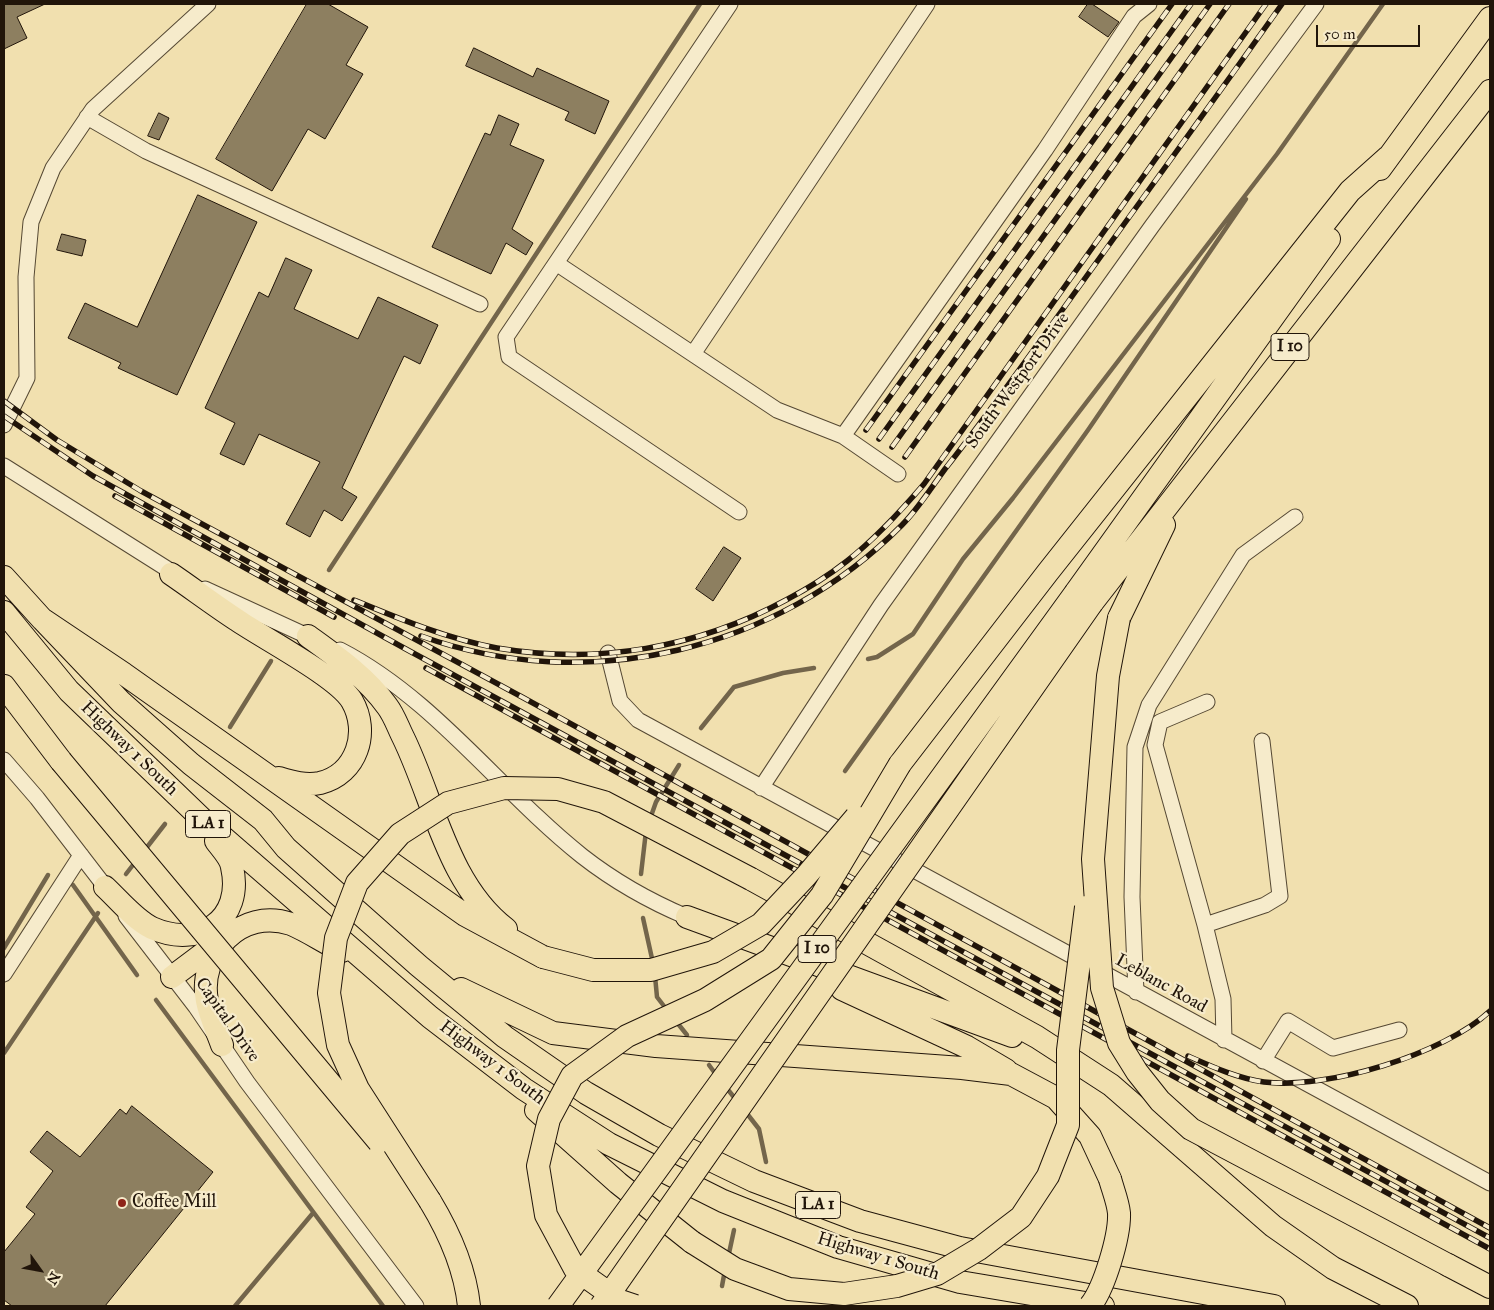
<!DOCTYPE html>
<html>
<head>
<meta charset="utf-8">
<style>
	body { margin:0 }
	#map { position:relative; width:1494px; height:1310px; overflow:hidden; background:#f1e0af; font-family:"IM FELL Great Primer",serif }
	canvas { display:block }
	.frame { position:absolute; inset:0; border:5px solid #21150a; pointer-events:none }
	.north { position:absolute; left:15px; top:1245px; width:50px; height:50px; -webkit-text-stroke:4px #f6ebcb; paint-order:stroke; rotate:122deg; font-size:14px; font-weight:700; line-height:20px; text-align:center; color:#21150a }
	.north::after { content:''; display:block; margin:auto; width:18px; height:22px; background:#21150a; clip-path:polygon(50% 0,100% 100%,50% 72%,0 100%) }
	.scale { position:absolute; left:1316px; top:25px; width:104px; height:22px; box-sizing:border-box; border:2px solid #21150a; border-top:0; padding-left:6px; font-size:15px; line-height:18px; white-space:nowrap; color:#21150a; -webkit-text-stroke:4px #f6ebcb; paint-order:stroke }
</style>
</head>
<body>
<div id="map">
<canvas width="1494" height="1310"></canvas>
<div class="frame"></div>
<div class="north">N</div>
<div class="scale">50 m</div>
</div>
<script>
const c = document.querySelector('canvas').getContext('2d');
c.lineJoin = 'round';
function stroke(path, color, width, dash) { c.strokeStyle = color; c.lineWidth = width; c.lineCap = dash ? 'butt' : 'round'; c.setLineDash(dash || []); c.stroke(path); }
function fillPath(path, color) { c.fillStyle = color; c.fill(path, 'evenodd'); }
function write(font, color, halo, rows, align = 'center') {
  c.font = font + ' "IM FELL Great Primer",serif'; c.lineWidth = 4.5; c.setLineDash([]); c.textBaseline = 'middle'; c.strokeStyle = halo; c.fillStyle = color; for (const [text, x, y, turn = 0] of rows) {
    c.save(); c.translate(x, y); c.rotate((+turn || 0) * Math.PI / 180); c.textAlign = isNaN(turn) ? turn : align; if (halo) c.strokeText(text, 0, 0); c.fillText(text, 0, 0); c.restore();
  }
}
stroke(new Path2D(`
	M 329,570 L 700,4
	M 868,659 L 877,657 L 913,634 L 963,559 L 1013,498 L 1277,154 L 1383,4
	M 230,727 L 271,661
	M 701,728 L 734,687 L 783,673 L 814,668
	M 845,771 L 1088,430 L 1246,199
	M 650,819 L 656,802 L 679,765
	M 144,851 L 165,824
	M 126,874 L 136,861
	M 641,874 L 646,831
	M 73,885 L 137,975
	M 643,918 L 653,963
	M 4,948 L 48,875
	M 655,976 L 657,997 L 667,1010
	M 156,1000 L 383,1306
	M 675,1020 L 687,1035
	M 4,1053 L 98,913
	M 709,1065 L 717,1076
	M 725,1086 L 737,1101
	M 745,1111 L 759,1129 L 766,1162
	M 728,1258 L 734,1230
	M 722,1286 L 725,1270
	M 235,1306 L 313,1213`), '#73654b', 4.5);
const building = new Path2D(`
	M 4,4 L 45,4 L 17,17 L 27,38 L 4,49 Z
	M 307,4 L 328,4 L 368,27 L 346,65 L 363,74 L 325,139 L 308,129 L 272,191 L 216,159 Z
	M 1088,4 L 1092,4 L 1119,22 L 1108,37 L 1079,17 Z
	M 474,48 L 533,77 L 537,68 L 609,101 L 595,134 L 565,120 L 569,112 L 466,66 Z
	M 159,113 L 169,118 L 159,140 L 148,136 Z
	M 499,115 L 519,124 L 510,145 L 544,160 L 512,229 L 533,243 L 526,255 L 506,243 L 491,274 L 432,247 L 485,133 L 490,135 Z
	M 198,195 L 257,222 L 177,395 L 118,368 L 121,363 L 68,338 L 85,303 L 137,327 Z
	M 62,234 L 86,240 L 82,256 L 57,250 Z
	M 286,258 L 312,270 L 294,309 L 358,339 L 378,297 L 438,325 L 420,364 L 404,356 L 342,488 L 357,497 L 342,521 L 324,510 L 310,537 L 286,524 L 320,462 L 259,434 L 244,465 L 220,454 L 235,423 L 205,408 L 259,292 L 268,297 Z
	M 724,547 L 741,558 L 713,601 L 696,589 Z
	M 132,1106 L 213,1172 L 105,1306 L 12,1306 L 4,1300 L 4,1252 L 35,1214 L 26,1207 L 53,1171 L 30,1152 L 47,1131 L 80,1157 L 120,1109 L 126,1114 Z`);
fillPath(building, '#8d7f60');
stroke(building, '#21150a', 1);
const minor = new Path2D(`
	M 730,4 L 556,263 L 777,410 L 843,436 L 898,474
	M 87,117 L 146,151 L 480,304
	M 556,263 L 506,337 L 509,357 L 739,512
	M 693,354 L 927,4
	M 4,425 L 27,378 L 26,277 L 31,222 L 53,168 L 93,109 L 208,4
	M 843,436 L 1045,150 L 1134,16 L 1149,4
	M 4,466 L 180,577
	M 205,589 L 316,640
	M 340,650 C 435,699 499,790 582,856 C 614,881 649,901 687,917
	M 608,653 L 620,701 L 638,720 L 1490,1183
	M 1207,702 L 1160,722 L 1155,745 L 1205,925 L 1223,999 L 1224,1040
	M 4,760 L 37,798 L 110,893
	M 761,788 L 881,605 L 1152,226 L 1316,4
	M 126,916 L 196,1007 L 247,1082 L 416,1306
	M 1205,925 L 1265,905 L 1280,896 L 1262,741
	M 4,974 L 81,855
	M 1136,992 L 1132,897 L 1135,747 L 1149,705 L 1243,555 L 1295,517
	M 1263,1061 L 1288,1021 L 1333,1048 L 1399,1030`);
const highway = new Path2D(`
	M 1380,169 L 1490,18
	M 171,574 C 193,589 214,605 237,620 C 263,638 338,677 352,701 C 370,732 357,774 320,783 C 306,786 292,782 279,778
	M 4,577 L 42,619 L 124,674 L 465,915 L 543,957
	M 1076,592 L 1329,239
	M 1092,603 L 1490,91
	M 4,612 L 69,691 L 202,819 L 430,1017 L 524,1089 L 609,1144 L 723,1201 L 838,1247 L 960,1282 L 1103,1306
	M 1119,618 L 1164,525
	M 42,619 L 121,702 L 191,764 L 263,820 L 286,848 L 419,966 L 505,1037 L 586,1093 L 659,1135 L 754,1181 L 860,1221 L 960,1248 L 1274,1306
	M 308,636 C 337,657 366,677 387,706 C 394,715 398,727 403,737 C 434,800 447,884 506,929
	M 4,686 L 61,761
	M 900,764 L 1048,572 L 1350,191 L 1388,157
	M 751,879 L 1037,1037 L 1111,1085 L 1273,1226 L 1333,1268 L 1407,1306
	M 105,887 C 119,900 135,920 152,928 C 199,949 244,920 232,867 C 231,858 221,848 216,841
	M 687,917 L 1012,1036
	M 172,977 L 220,941
	M 461,989 L 553,1033 L 656,1046 L 962,1068 L 1011,1074 L 1056,1098 L 1090,1136 L 1110,1179
	M 842,989 L 967,1047 L 1006,1070
	M 222,1045 C 217,1031 210,1016 207,1001 C 198,953 241,907 291,924 C 308,931 325,943 342,951
	M 536,1110 L 618,1183 L 692,1242
	M 430,1201 C 450,1234 465,1268 469,1306
	M 1448,1265 L 1490,1287`);
stroke(minor, '#554833', 17);
stroke(highway, '#21150a', 24);
stroke(minor, '#f6ebcb', 15);
stroke(highway, '#f1e0af', 22);
const rail = new Path2D(`
	M 4,401 L 57,440 L 141,491 L 522,697 L 1490,1228
	M 4,416 L 93,476 L 404,648 L 1490,1238
	M 866,430 L 1172,4
	M 879,439 L 1191,4
	M 892,447 L 1210,4
	M 905,457 L 1229,4
	M 115,496 L 334,617
	M 354,600 C 400,619 448,639 497,648 C 598,665 697,648 786,600 C 807,589 828,576 847,561 C 876,538 900,512 924,484 L 1266,4
	M 421,636 C 588,696 777,651 902,525 C 918,509 931,488 945,469 C 986,417 1024,363 1063,309 C 1136,207 1210,106 1282,4
	M 426,668 L 1490,1249
	M 1188,1056 C 1213,1067 1237,1078 1264,1082 C 1327,1090 1444,1054 1490,1011`);
stroke(rail, '#21150a', 5.5);
stroke(rail, '#f6ebcb', 4, [11]);
const highwayBridge = new Path2D(`
	M 1119,618 L 1108,676 L 1093,859 L 1102,988 L 1119,1043 L 1137,1072 L 1160,1101 L 1191,1129 L 1448,1265
	M 61,761 L 379,1142
	M 543,957 L 593,970 L 651,970 L 713,952 L 761,924 L 806,876 L 856,817
	M 430,1201 L 358,1089 L 338,1045 L 329,993 L 336,938 L 357,883 L 400,834 L 448,803 L 504,788 L 558,789 L 604,802 L 751,879
	M 692,1242 L 735,1269 L 789,1289 L 844,1294 L 897,1286 L 937,1274 L 979,1249 L 1021,1217 L 1048,1176 L 1068,1125 L 1068,1050 L 1086,907
	M 558,1306 L 1076,592
	M 601,1306 L 1092,603
	M 635,1306 L 620,1301 L 575,1269 L 546,1215 L 538,1166 L 549,1119 L 572,1076 L 627,1036 L 705,1000 L 771,959 L 822,895 L 900,764
	M 1090,1306 C 1104,1289 1120,1236 1119,1213 C 1118,1202 1113,1190 1110,1179`);
stroke(highwayBridge, '#21150a', 24, []);
stroke(highwayBridge, '#f1e0af', 22);
for (const [x, y, r, color] of [
	[122,1203,5,"#8f2418"]
]) { const dot = new Path2D(); dot.arc(x, y, r, 0, 2 * Math.PI); c.fillStyle = color; c.fill(dot); stroke(dot, '#f6ebcb', 2); }
for (const [x, y, w] of [
	[1290,347,38],
	[208,824,45],
	[817,949,38],
	[818,1205,45]
]) { const box = new Path2D(); box.roundRect(x - w / 2, y - 13.5, w, 27, 4); c.fillStyle = '#f6ebcb'; c.fill(box); stroke(box, '#21150a', 1); }
write('bold 16px', '#21150a', null, [
	["I 10",1290,347],
	["LA 1",208,824],
	["I 10",817,949],
	["LA 1",818,1205]
]);
write('18px', '#21150a', '#f6ebcb', [
	["South Westport Drive",1018,381,-54],
	["Highway 1 South",129,749,44],
	["Leblanc Road",1161,984,29],
	["Capital Drive",227,1020,55],
	["Highway 1 South",492,1063,37],
	["Highway 1 South",878,1257,17]
]);
write('18px', '#21150a', '#f6ebcb', [
	["Coffee Mill",132,1203]
], 'left');
</script>
</body>
</html>
